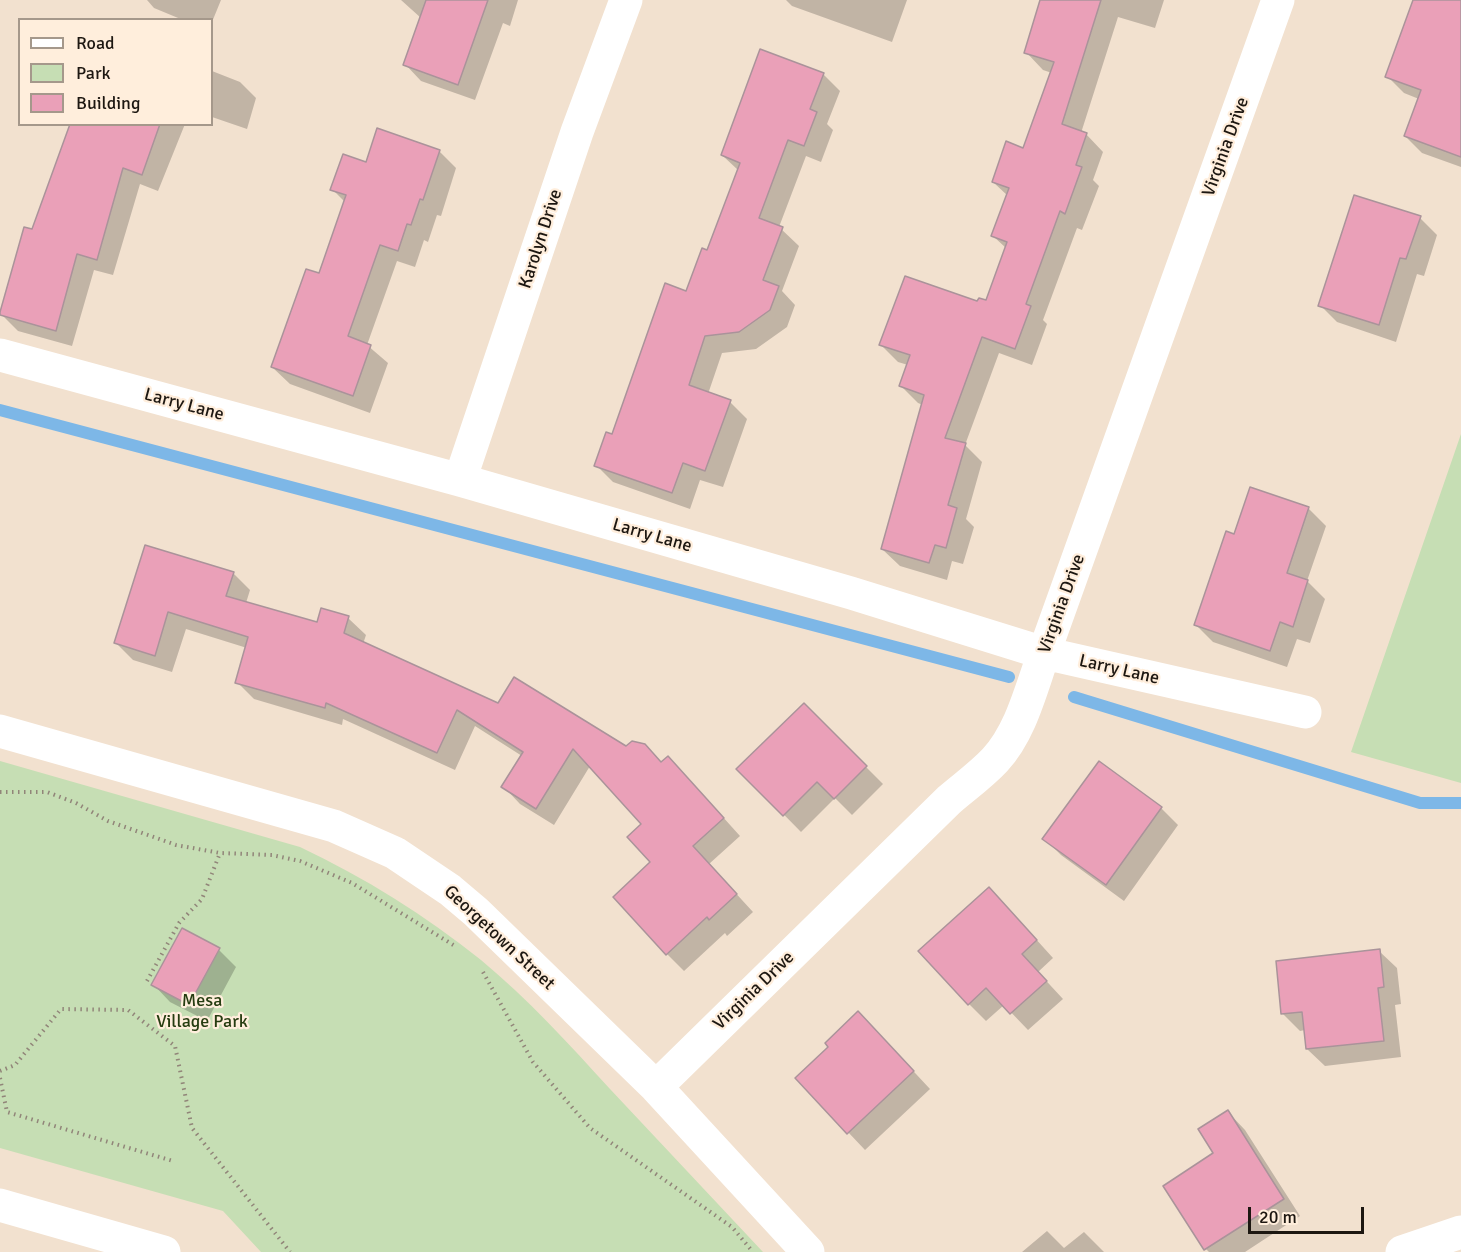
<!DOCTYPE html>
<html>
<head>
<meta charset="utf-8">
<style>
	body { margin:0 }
	#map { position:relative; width:1461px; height:1252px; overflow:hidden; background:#f2e1cf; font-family:Signika,sans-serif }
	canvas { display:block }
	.legend { position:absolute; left:18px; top:18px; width:195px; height:108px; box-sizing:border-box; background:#ffeedc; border:2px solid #a5988b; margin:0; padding:8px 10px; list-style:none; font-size:18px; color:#1d1711 }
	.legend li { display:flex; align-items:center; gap:12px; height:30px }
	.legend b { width:30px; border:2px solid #a5988b }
	.scale { position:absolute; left:1248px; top:1207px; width:116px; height:27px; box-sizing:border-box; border:3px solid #1d1711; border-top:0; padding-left:8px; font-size:18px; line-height:21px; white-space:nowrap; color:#1d1711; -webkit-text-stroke:4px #ffeedc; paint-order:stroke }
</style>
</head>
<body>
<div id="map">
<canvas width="1461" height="1252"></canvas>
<ul class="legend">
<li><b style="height:8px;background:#fff"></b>Road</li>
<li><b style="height:16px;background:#c6deb4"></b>Park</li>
<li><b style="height:16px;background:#eaa0b8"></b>Building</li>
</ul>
<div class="scale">20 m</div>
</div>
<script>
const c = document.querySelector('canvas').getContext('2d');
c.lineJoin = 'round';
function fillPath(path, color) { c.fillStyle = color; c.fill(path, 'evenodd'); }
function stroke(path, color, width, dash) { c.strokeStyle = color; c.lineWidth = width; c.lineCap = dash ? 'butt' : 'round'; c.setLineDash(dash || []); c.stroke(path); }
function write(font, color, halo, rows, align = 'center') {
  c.font = font + ' Signika,sans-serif'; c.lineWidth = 4.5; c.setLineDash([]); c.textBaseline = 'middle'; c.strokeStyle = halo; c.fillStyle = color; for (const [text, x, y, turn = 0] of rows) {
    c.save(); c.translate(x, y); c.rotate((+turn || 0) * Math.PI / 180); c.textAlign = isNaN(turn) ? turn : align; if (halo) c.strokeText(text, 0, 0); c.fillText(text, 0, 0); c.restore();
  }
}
fillPath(new Path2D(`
	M 1461,434 L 1461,783 L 1351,752 Z
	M 0,761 L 300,847 C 364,877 426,916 481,960 C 528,999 569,1044 610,1089 C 661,1143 712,1198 763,1252 L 261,1252 L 223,1211 L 0,1148 Z`), '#c6deb4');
fillPath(new Path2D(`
	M 147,0 L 221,0 L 212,22 L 212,20 L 183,20 L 154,8 Z
	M 401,0 L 518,0 L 510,26 L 503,23 L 475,100 L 421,81 L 405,64 L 421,18 Z
	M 786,0 L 907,0 L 892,42 L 792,6 Z
	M 1042,0 L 1164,0 L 1155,28 L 1118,17 L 1081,133 L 1086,134 L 1103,152 L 1093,180 L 1099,186 L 1082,230 L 1077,228 L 1043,320 L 1047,324 L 1032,365 L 999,353 L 965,445 L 982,462 L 966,519 L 974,527 L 963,564 L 952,561 L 947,580 L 900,566 L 882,549 L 923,405 L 918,403 L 901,386 L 908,365 L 898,362 L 881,345 L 978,303 L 986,302 L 1006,248 L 993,236 L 1008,196 L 993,182 L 1024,150 L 1052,73 L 1043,70 L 1026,52 Z
	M 1420,0 L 1461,0 L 1461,167 L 1422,153 L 1405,136 L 1419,99 L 1404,93 L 1387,76 Z
	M 212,71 L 240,82 L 256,98 L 247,129 L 212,117 Z
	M 823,74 L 840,91 L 827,124 L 833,130 L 821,162 L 806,156 L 779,227 L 799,246 L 782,291 L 795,305 L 787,327 L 756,349 L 722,353 L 708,394 L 730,402 L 747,419 L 723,487 L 700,480 L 690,509 L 613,482 L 596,465 L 708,252 L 739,171 L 722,155 Z
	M 72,124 L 185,124 L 158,191 L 140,184 L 113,275 L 94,270 L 72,346 L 18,331 L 1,314 Z
	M 439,151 L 456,168 L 441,216 L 437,215 L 428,242 L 424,240 L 415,267 L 397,261 L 367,345 L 388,363 L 370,413 L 290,384 L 272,367 L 320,275 L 345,202 L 332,189 L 367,164 Z
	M 1420,218 L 1437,235 L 1424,276 L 1417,274 L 1396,342 L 1337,322 L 1320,305 Z
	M 1251,489 L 1309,509 L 1326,526 L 1307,581 L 1325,599 L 1310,643 L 1297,639 L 1287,667 L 1213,642 L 1195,624 L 1235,536 Z
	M 233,573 L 250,590 L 246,603 L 318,624 L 348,618 L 366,635 L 363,644 L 498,705 L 626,748 L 644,745 L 662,763 L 685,775 L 740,836 L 709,864 L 753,912 L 727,936 L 725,933 L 684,971 L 667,954 L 652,862 L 643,824 L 590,766 L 554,825 L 520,804 L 503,786 L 522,756 L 475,726 L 455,770 L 343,719 L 342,725 L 254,699 L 237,682 L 247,648 L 186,629 L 172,672 L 133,660 L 116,643 Z
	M 804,705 L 883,784 L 852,815 L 835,798 L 801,832 L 739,769 Z
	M 1099,763 L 1161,808 L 1178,825 L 1124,901 L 1061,855 L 1044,838 Z
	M 1006,906 L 1053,958 L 1038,972 L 1063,999 L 1028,1030 L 1004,1005 L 986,1021 L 969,1004 Z
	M 219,950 L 236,967 L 207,1021 L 170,1002 L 153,984 Z
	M 1379,951 L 1397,968 L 1401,1004 L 1395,1005 L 1401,1057 L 1325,1066 L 1307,1049 L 1305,1030 L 1300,1031 L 1283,1014 Z
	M 875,1030 L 930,1089 L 865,1150 L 797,1078 Z
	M 1228,1112 L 1245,1130 L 1300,1216 L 1245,1252 L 1209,1252 L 1206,1249 L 1216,1154 Z
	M 1047,1231 L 1064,1248 L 1084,1232 L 1104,1252 L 1022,1252 Z`), '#0003');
stroke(new Path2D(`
	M 0,410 L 1009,677
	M 1074,697 L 1420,803 L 1461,803`), '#7db7e7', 12);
const building = new Path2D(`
	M 426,0 L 488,0 L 458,85 L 403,65 Z
	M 1040,0 L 1101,0 L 1062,124 L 1087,133 L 1076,165 L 1082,167 L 1065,214 L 1060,211 L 1026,304 L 1031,306 L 1015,349 L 982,337 L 945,438 L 966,443 L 948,505 L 957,508 L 946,548 L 935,545 L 929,563 L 881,549 L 924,395 L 899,386 L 910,355 L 879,345 L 905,276 L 977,301 L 979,298 L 986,300 L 1007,242 L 991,236 L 1009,188 L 992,182 L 1006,141 L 1023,148 L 1054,62 L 1024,53 Z
	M 1413,0 L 1461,0 L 1461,157 L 1404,136 L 1421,90 L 1385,77 Z
	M 760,49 L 824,73 L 810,109 L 817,112 L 804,146 L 788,140 L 759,218 L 783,227 L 763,280 L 779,286 L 770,310 L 739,332 L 705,336 L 689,385 L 731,400 L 705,471 L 683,463 L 672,493 L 594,466 L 606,432 L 612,434 L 665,283 L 686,291 L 702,248 L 707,250 L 740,163 L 721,155 Z
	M 70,124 L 160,124 L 142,175 L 123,168 L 97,260 L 77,254 L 56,331 L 0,315 L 0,312 L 24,227 L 32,229 Z
	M 377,128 L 440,150 L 423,200 L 420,199 L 411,225 L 407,224 L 398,251 L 380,245 L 348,336 L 371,345 L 353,396 L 271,367 L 306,269 L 319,273 L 346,195 L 330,190 L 343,154 L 366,162 Z
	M 1354,195 L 1421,216 L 1406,259 L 1400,258 L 1379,325 L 1318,306 Z
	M 1250,487 L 1309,507 L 1287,573 L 1308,580 L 1293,627 L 1280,622 L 1270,651 L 1194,625 L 1226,531 L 1234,534 Z
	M 145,545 L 234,572 L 226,596 L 317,622 L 321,608 L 349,616 L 344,633 L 498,703 L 514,677 L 626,746 L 632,741 L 645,744 L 661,762 L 668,756 L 724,818 L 693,846 L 737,894 L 709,920 L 707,917 L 666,955 L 613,897 L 650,862 L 627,837 L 641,824 L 573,749 L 536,809 L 501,787 L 523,752 L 457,710 L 437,753 L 326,703 L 325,708 L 235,683 L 248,637 L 168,612 L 155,656 L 114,643 Z
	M 804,703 L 867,766 L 834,799 L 817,782 L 783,816 L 736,769 Z
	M 1099,761 L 1162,807 L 1106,885 L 1042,839 Z
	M 989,887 L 1037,940 L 1022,954 L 1047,981 L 1010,1014 L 986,988 L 968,1005 L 918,951 Z
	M 182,928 L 220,948 L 189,1005 L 151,985 Z
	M 1380,949 L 1384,987 L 1378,988 L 1384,1041 L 1306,1049 L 1302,1012 L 1281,1014 L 1276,961 Z
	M 858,1011 L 914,1071 L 847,1134 L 795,1078 L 828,1047 L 825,1043 Z
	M 1228,1110 L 1284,1199 L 1204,1250 L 1163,1186 L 1213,1153 L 1198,1129 Z`);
fillPath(building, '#eaa0b8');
stroke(building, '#aa939a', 1.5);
stroke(new Path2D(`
	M 0,792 L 47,792 L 76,803 L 108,821 L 176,845 L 220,853 L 272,855 L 300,861 L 352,883 L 455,946
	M 483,972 L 533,1062 L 590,1128 L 732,1227 L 753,1252
	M 147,981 L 179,923 L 202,899 L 220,853
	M 0,1071 L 15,1065 L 61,1009 L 128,1010 L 175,1046 L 192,1128 L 290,1252
	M 0,1078 L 7,1112 L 173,1161`), '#918579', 4, [1.5, 4.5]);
stroke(new Path2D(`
	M 0,355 L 460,480 L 851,593 L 1044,653 L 1305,712
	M 460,480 L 577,132 L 626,0
	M 0,731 L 334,826 L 395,853 L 450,890 L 476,912 L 656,1087 L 808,1252
	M 656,1087 L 949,800 C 964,787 981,775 995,760 C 1021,732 1031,689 1044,653 L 1278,0
	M 0,1205 L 164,1252
	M 1402,1252 L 1461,1232`), '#fff', 33);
write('18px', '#1d1711', '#ffeedc', [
	["Virginia Drive",1226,147,-70],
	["Karolyn Drive",541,239,-72],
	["Larry Lane",184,405,15],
	["Larry Lane",652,536,16],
	["Virginia Drive",1062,604,-70],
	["Larry Lane",1119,670,13],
	["Georgetown Street",499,938,43],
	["Virginia Drive",754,991,-44]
]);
write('18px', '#263c10', '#ffeedc', [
	["Mesa",202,1001],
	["Village Park",202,1022]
]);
</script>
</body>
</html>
